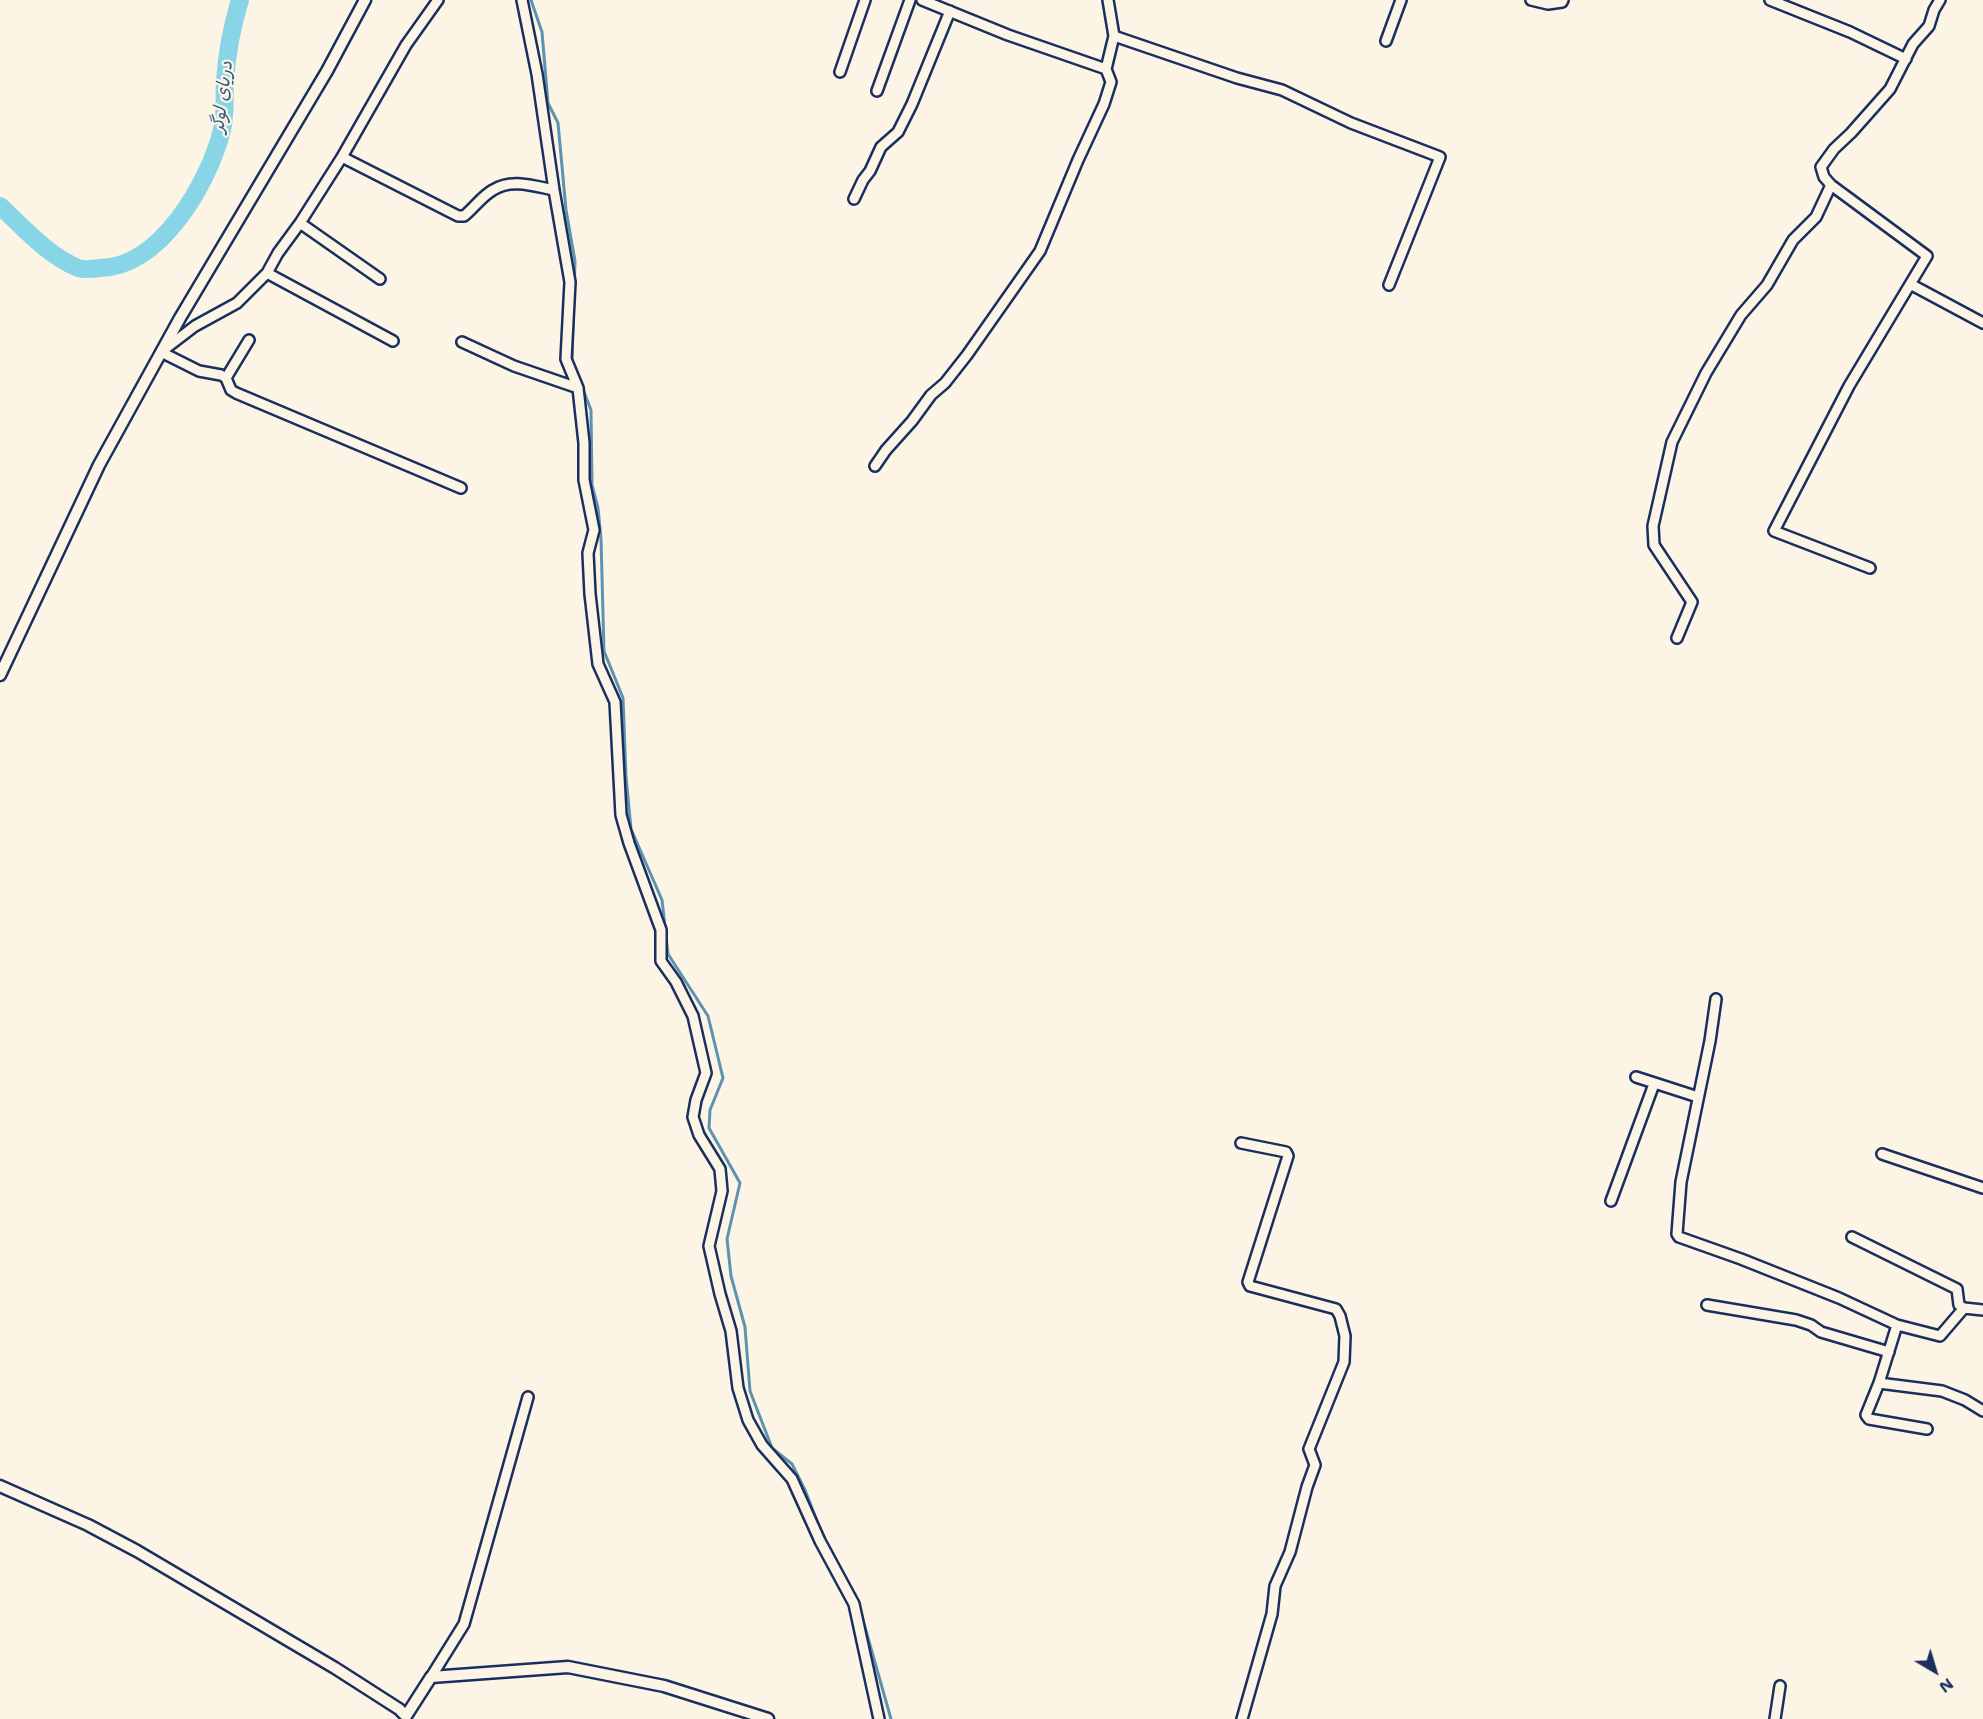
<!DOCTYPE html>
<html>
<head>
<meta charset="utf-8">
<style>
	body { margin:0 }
	#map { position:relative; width:1983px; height:1719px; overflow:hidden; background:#fcf5e5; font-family:"Shantell Sans",sans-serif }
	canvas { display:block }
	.north { position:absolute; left:1905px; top:1641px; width:60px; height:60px; -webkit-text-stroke:4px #fcf5e5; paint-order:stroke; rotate:142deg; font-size:16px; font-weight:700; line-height:24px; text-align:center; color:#1b2f5e }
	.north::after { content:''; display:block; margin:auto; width:21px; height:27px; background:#1b2f5e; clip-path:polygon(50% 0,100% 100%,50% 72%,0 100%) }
</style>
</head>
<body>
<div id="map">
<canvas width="1983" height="1719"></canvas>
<div class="north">N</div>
</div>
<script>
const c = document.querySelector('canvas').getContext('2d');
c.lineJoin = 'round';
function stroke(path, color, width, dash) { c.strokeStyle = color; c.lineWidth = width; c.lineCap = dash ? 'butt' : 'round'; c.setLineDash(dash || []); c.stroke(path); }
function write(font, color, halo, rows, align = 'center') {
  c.font = font + ' "Shantell Sans","Playpen Sans Arabic",sans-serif'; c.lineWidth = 4.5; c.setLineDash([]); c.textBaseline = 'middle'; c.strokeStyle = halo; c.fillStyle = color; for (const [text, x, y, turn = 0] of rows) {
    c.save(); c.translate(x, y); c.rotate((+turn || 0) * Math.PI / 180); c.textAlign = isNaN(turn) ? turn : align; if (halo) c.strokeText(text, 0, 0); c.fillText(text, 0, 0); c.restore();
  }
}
stroke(new Path2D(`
	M 531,0 L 542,32 L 548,103 L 558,123 L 566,210 L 575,261 L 572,361 L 576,373
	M 582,387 L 591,410 L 592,485 L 598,508 L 601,539 L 604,651 L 623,698 L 626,777 L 631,829 L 662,900 L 668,954 L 708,1016 L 723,1078 L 710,1110 L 709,1128 L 740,1183 L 727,1239 L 731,1276 L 745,1327 L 750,1391 L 772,1448 L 792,1464 L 805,1490 L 824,1539
	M 859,1606 L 891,1719`), '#5d93b1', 3);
stroke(new Path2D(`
	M 0,206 C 23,227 48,256 78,268 C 84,270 93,269 100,268 C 161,267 209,182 222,130 C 226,114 224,96 225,80 C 227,52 232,26 240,0`), '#89d5e8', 18);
const minor = new Path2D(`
	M 438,0 L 406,45 L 342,157 L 300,223 L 278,253 L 267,273 L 237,303 L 195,326 L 161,352 L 199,371 L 221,375 L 226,378 L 231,390 L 236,393 L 461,488
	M 522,0 L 537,74 L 554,190 L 570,282 L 566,359 L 578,388 L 584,443 L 584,480 L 594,530 L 588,553 L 590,594 L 598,664 L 615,702 L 621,815 L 629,843 L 661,930 L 661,961 L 676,982 L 693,1016 L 706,1073 L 696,1100 L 693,1117 L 699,1135 L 720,1169 L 722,1191 L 709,1246 L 720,1294 L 731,1331 L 738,1388 L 748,1420 L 762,1445 L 792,1479 L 820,1541 L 854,1604 L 879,1719
	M 922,0 L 1008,35 L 1106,69
	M 1531,0 L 1548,4 L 1562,2 L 1563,0
	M 1770,0 L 1850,32 L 1906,59
	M 1114,36 L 1237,78 L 1282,90 L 1351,123 L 1440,157 L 1389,285
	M 1386,41 L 1401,0
	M 840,72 L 865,0
	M 877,91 L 910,0
	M 342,157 L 458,216 L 464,216 C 474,208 482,196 493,190 C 511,178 534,186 554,190
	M 1831,185 L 1927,256 L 1849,386 L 1774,531 L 1870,568
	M 854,199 L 863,180 L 870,171 L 881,147 L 898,132 L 912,104 L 950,11
	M 300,223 L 380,279
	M 267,273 L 393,341
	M 1912,285 L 1983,323
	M 462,342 L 514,366 L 578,388
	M 226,378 L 249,340
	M 875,466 L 886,450 L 912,421 L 931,395 L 945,383 L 967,355 L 1040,251 L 1078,160 L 1104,104 L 1111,82 L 1106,69 L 1114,36 L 1108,0
	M 1677,638 L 1692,602 L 1654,545 L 1653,526 L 1672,442 L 1706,373 L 1741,315 L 1767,285 L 1793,240 L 1816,217 L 1831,185 L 1824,177 L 1821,167 L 1834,149 L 1851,133 L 1890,89 L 1913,44 L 1929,26 L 1934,10 L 1940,0
	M 1716,999 L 1710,1041 L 1681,1182 L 1677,1234 L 1679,1237 L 1741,1259 L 1839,1298 L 1897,1325 L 1940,1336 L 1964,1308 L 1983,1310
	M 1636,1077 L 1698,1097
	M 1241,1143 L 1286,1152 L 1288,1156 L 1248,1282 L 1250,1286 L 1336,1309 L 1340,1316 L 1345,1336 L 1344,1362 L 1309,1449 L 1315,1465 L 1307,1487 L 1290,1552 L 1275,1586 L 1272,1614 L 1242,1719
	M 1882,1154 L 1983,1188
	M 1611,1201 L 1654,1084
	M 1852,1237 L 1957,1289 L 1959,1305 L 1964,1308
	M 1707,1305 L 1796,1320 L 1811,1325 L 1821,1332 L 1889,1352
	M 1897,1325 L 1879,1383 L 1866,1415 L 1869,1419 L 1927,1429
	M 1879,1383 L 1942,1391 L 1965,1400 L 1983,1411
	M 431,1677 L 464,1624 L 528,1397
	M 1775,1719 L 1780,1686`);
const tertiary = new Path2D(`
	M 0,675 L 99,465 L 180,318 L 327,71 L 365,0
	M 0,1486 L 88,1525 L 137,1551 L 335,1668 L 399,1709 L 406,1716 L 431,1677 L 568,1667 L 664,1686 L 768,1719`);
stroke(minor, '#1b2f5e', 14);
stroke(tertiary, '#1b2f5e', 15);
stroke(minor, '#fcf5e5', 9);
stroke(tertiary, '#fcf5e5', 10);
write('italic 18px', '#365880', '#fcf5e5', [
	["دریای لوگر",223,97,-83]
]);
</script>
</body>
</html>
